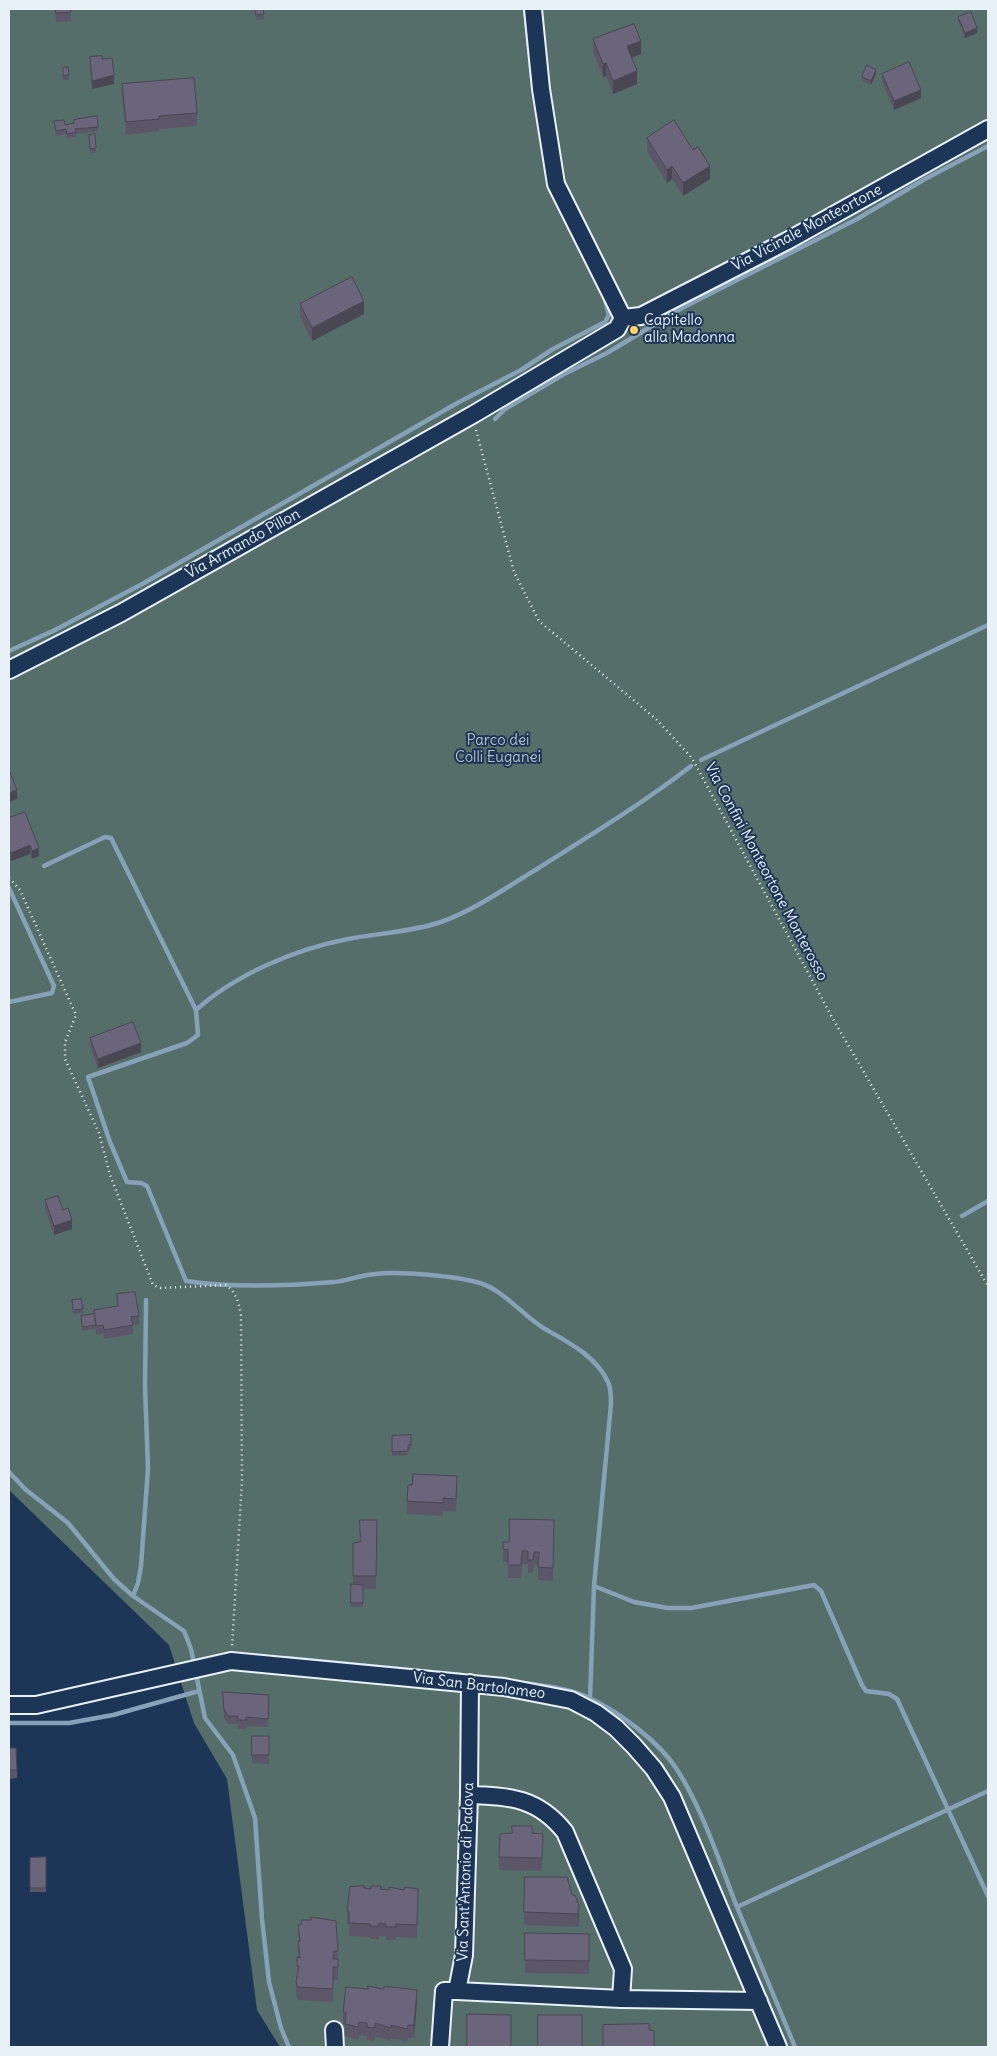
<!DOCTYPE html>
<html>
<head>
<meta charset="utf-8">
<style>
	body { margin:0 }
	#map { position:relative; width:997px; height:2056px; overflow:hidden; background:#1d3557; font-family:Delius,sans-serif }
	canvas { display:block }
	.frame { position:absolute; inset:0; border:10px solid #e8f1f8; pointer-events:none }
</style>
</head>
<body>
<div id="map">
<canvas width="997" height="2056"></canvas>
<div class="frame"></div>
</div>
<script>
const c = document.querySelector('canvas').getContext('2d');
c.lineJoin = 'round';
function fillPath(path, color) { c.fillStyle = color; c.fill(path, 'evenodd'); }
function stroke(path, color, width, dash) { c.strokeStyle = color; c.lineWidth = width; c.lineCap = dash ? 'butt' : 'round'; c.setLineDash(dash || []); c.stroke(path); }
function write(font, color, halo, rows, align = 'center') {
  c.font = font + ' Delius,sans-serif'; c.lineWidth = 4; c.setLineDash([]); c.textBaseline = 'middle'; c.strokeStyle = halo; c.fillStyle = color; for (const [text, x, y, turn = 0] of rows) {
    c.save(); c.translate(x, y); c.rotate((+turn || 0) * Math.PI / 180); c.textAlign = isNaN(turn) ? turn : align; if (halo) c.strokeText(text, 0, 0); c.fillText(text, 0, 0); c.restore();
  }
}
fillPath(new Path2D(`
	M 9,9 L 988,9 L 988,2047 L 280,2047 L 257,2010 L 227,1779 L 194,1723 L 169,1645 L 9,1490 Z`), '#566e6a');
stroke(new Path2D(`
	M 525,9 L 532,77
	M 560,209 L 579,246
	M 495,419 L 505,409 L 564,374 L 607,353 L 680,309 L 857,219 L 925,179 L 988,146
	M 9,651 L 55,630 L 144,583 L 459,402 L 521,370 L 553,349 L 605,322 L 609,315 L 604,296
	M 701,760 L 988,625
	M 44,866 L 105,837 L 111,838 L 196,1010 L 198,1035 L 187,1043 L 88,1077 L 110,1142 L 127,1182 L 141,1183 L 147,1186 L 186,1281 C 233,1288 286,1286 334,1282 C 347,1281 361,1275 375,1274 C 400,1271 456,1276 480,1283 C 505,1291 523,1316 545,1329 C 568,1342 596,1356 608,1382 C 611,1388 611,1397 611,1404 L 594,1586 L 590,1699
	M 9,888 L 54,986 L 52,993 L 9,1002
	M 196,1010 C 236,974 296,949 348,939 C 379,933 412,932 441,922 C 475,910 507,887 537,869 C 589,836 642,804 691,766
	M 962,1216 L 988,1201
	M 9,1472 L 25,1489 L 68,1523 L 114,1579 L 133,1596 L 184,1631 L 191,1649 L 205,1718 L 233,1755 L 255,1818 L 262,1919 L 269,1982 L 281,2028 L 289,2047
	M 594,1586 L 634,1602 L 668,1608 L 691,1608 L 814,1585 L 821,1591 L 862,1685 L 866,1691 L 889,1694 L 897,1699 L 988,1896
	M 133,1596 L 138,1583 L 141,1566 L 148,1468 L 145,1387 L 146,1300
	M 286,1658 L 462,1675
	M 524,1683 C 545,1686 568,1688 587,1697 C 618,1711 660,1742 678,1771 C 704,1813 719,1861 737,1907 C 756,1954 776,2000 795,2047
	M 9,1723 L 69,1723 L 113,1715 L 199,1691
	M 737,1907 L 988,1791`), '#87a2b8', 4.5);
const street = new Path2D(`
	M 533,9 L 541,89 L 556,184 L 623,318
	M 623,318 L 641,316 L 787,241 L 988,129
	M 9,670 L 121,613 L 474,414 L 617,329 L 623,318
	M 9,1705 L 36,1705 L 231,1661 L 504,1687 L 571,1700 L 596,1713 L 616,1728 L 634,1746 L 654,1769 L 672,1797 L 778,2047
	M 457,1991 L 621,1999 L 623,1969 L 565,1832 C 538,1798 510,1796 469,1795
	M 621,1999 L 759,2001
	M 334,2030 L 335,2047
	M 440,2047 L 444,1991 L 457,1991 L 464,1955 L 469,1795 L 470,1683`);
stroke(street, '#e8f1f8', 20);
stroke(new Path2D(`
	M 476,430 L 514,572 L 539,621 L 656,719 L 692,758 L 833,1019 L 988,1286
	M 9,878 L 20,890 L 76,1015 L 65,1042 L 65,1059 L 99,1133 L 110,1175 L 153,1285 L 161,1288 L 226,1285 C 236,1292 239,1303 241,1316 L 242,1481 L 232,1647`), '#e8f1f8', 2.5, [1, 4]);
stroke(street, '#1d3557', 16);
fillPath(new Path2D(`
	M 55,9 L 70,9 L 71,21 L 56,22 Z
	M 255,9 L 263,9 L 264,19 L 256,20 Z
	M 958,17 L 977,33 L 965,38 L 958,21 Z
	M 593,39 L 641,54 L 632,58 L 637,84 L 613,94 L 606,76 L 603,77 L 593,52 Z
	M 90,57 L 102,59 L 114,84 L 92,89 L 90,66 Z
	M 63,68 L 69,75 L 69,80 L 63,80 Z
	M 876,74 L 871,85 L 862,81 L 862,77 Z
	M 882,74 L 921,98 L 894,110 L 882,82 Z
	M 122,84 L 197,113 L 197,126 L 159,129 L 159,131 L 126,135 L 122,97 Z
	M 74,120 L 98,127 L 98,131 L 76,134 L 76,137 L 67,138 L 66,134 L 56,136 L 54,121 L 65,125 L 74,123 Z
	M 95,134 L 96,153 L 90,153 L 89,139 Z
	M 647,138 L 693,150 L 710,179 L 683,196 L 672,179 L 667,183 L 647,151 Z
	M 300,304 L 364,314 L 312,341 L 300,317 Z
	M 9,818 L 39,856 L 32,859 L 30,854 L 11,861 L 9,860 Z
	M 90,1038 L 141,1052 L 98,1068 L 90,1047 Z
	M 45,1200 L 63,1210 L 72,1229 L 54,1235 L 45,1209 Z
	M 117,1294 L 139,1316 L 139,1324 L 133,1325 L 133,1334 L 104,1339 L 103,1334 L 96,1335 L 96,1329 L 82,1331 L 81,1316 L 94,1314 L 94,1310 L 117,1306 Z
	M 72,1300 L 83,1309 L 83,1313 L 73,1314 Z
	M 411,1435 L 411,1449 L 408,1450 L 408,1455 L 392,1456 L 392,1436 Z
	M 457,1489 L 456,1512 L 443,1511 L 443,1516 L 407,1514 L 407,1501 Z
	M 377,1520 L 376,1589 L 363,1589 L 363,1607 L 351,1607 L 351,1584 L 353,1584 L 353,1543 L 360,1542 Z
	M 554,1520 L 553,1581 L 538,1580 L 538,1565 L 534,1565 L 533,1573 L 528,1573 L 528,1564 L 522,1564 L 521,1578 L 508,1578 L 508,1562 L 503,1562 L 503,1549 L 509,1542 Z
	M 223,1692 L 269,1695 L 268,1727 L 246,1726 L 246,1729 L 238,1729 L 238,1724 L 228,1724 L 224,1718 Z
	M 252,1736 L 269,1736 L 269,1764 L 252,1763 Z
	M 9,1748 L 17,1770 L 17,1778 L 9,1779 Z
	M 532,1833 L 543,1840 L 542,1871 L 499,1870 L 499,1857 Z
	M 46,1857 L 46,1892 L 30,1892 L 30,1858 Z
	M 364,1888 L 381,1889 L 418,1902 L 417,1938 L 396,1937 L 396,1940 L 386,1940 L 386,1936 L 379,1936 L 379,1939 L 370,1939 L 370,1937 L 349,1936 L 349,1924 L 347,1924 L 347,1911 Z
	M 572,1895 L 575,1895 L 579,1919 L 578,1927 L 524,1925 L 524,1912 Z
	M 298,1925 L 338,1951 L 338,1980 L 333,1980 L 333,2002 L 298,2000 L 296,1995 L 296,1982 L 297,1977 L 298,1957 L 298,1941 L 299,1941 Z
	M 525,1933 L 589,1934 L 589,1974 L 525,1973 Z
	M 417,2003 L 414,2038 L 408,2038 L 407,2042 L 391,2038 L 391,2041 L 375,2036 L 375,2041 L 367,2040 L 367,2036 L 359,2035 L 358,2040 L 345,2036 L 345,2025 L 343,2024 L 343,2012 Z`), '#5b5769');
fillPath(new Path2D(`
	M 977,28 L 977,33 L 965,38 L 965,33 Z
	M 641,41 L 641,54 L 627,59 L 627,46 Z
	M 606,63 L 606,76 L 603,77 L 603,64 Z
	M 876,70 L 876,74 L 871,85 L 871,81 Z
	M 637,71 L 637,84 L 613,94 L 613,81 Z
	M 114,75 L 114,84 L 92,89 L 92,81 Z
	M 921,90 L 921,98 L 894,110 L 894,101 Z
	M 672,166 L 672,179 L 667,183 L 667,170 Z
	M 710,166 L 710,179 L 683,196 L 683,183 Z
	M 364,301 L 364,314 L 312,341 L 312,328 Z
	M 17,790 L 17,799 L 9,802 L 9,793 Z
	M 30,845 L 30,854 L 11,861 L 11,853 Z
	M 39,848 L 39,856 L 32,859 L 32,851 Z
	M 141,1043 L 141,1052 L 98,1068 L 98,1059 Z
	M 72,1220 L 72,1229 L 54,1235 L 54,1226 Z
	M 579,1906 L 579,1919 L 578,1927 L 578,1914 Z
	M 417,1990 L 417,2003 L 414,2038 L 414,2025 Z`), '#4a4755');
const building = new Path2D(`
	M 56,9 L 70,9 L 71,12 L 56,13 Z
	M 255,9 L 263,9 L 264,14 L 256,15 Z
	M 971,12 L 977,28 L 965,33 L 958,17 Z
	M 634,24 L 641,41 L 627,46 L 637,71 L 613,81 L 606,63 L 603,64 L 593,39 Z
	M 102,56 L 102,59 L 112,58 L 114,75 L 92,81 L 90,57 Z
	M 909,62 L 921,90 L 894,101 L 882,74 Z
	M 867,65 L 876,70 L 871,81 L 862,77 Z
	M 68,67 L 69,75 L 63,76 L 63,68 Z
	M 194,78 L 197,113 L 159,116 L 159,119 L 126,122 L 122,84 Z
	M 97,116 L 98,127 L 75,129 L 76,132 L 67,134 L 66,129 L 56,131 L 54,121 L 64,120 L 65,125 L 74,123 L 74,120 Z
	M 674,120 L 693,150 L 698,147 L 710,166 L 683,183 L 672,166 L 667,170 L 647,138 Z
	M 95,134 L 96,148 L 90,149 L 89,135 Z
	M 352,277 L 364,301 L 312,328 L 300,304 Z
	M 9,770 L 17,790 L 9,793 Z
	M 25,812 L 39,848 L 32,851 L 30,845 L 11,853 L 9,851 L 9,818 Z
	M 133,1022 L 141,1043 L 98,1059 L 90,1038 Z
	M 58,1196 L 63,1210 L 68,1208 L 72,1220 L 54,1226 L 45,1200 Z
	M 135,1292 L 139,1316 L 131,1317 L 133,1325 L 104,1330 L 103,1325 L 96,1326 L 94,1310 L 118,1306 L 117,1294 Z
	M 81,1299 L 83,1309 L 73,1310 L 72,1300 Z
	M 94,1314 L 96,1325 L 82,1327 L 81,1316 Z
	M 411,1435 L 411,1445 L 408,1445 L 408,1451 L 392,1452 L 392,1436 Z
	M 413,1474 L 457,1476 L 456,1499 L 443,1498 L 443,1503 L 407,1501 L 408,1485 L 412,1485 Z
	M 510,1519 L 554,1520 L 553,1568 L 538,1567 L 539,1552 L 534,1552 L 533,1560 L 528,1560 L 528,1551 L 522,1551 L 521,1565 L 508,1565 L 508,1550 L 503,1549 L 503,1542 L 509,1542 Z
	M 360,1520 L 377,1520 L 376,1576 L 353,1576 L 353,1543 L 360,1542 Z
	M 351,1584 L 363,1585 L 363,1603 L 351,1603 Z
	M 223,1692 L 269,1695 L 268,1719 L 246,1717 L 246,1720 L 238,1720 L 238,1716 L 228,1716 L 224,1709 Z
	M 252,1736 L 269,1736 L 269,1755 L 252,1755 Z
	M 9,1748 L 16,1748 L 17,1770 L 9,1770 Z
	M 512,1826 L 532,1826 L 532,1833 L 543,1834 L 542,1858 L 499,1857 L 500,1834 L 512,1833 Z
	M 46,1857 L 46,1888 L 30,1888 L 30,1858 Z
	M 525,1877 L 567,1877 L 572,1895 L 575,1895 L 579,1906 L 578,1914 L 524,1912 Z
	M 364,1886 L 364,1888 L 371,1889 L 371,1886 L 381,1886 L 380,1889 L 389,1890 L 389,1887 L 404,1890 L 405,1887 L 418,1889 L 417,1925 L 396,1924 L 396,1927 L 386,1927 L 386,1924 L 379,1923 L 379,1926 L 370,1926 L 370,1924 L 349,1923 L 349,1912 L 347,1911 L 350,1887 Z
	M 311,1917 L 336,1921 L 338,1951 L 334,1951 L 333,1959 L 338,1959 L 338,1967 L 333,1967 L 333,1989 L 298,1987 L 296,1982 L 299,1966 L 297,1966 L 297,1957 L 300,1958 L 298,1941 L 300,1941 L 298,1925 L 301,1925 L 301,1920 L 311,1920 Z
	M 525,1933 L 589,1934 L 589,1961 L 525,1960 Z
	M 368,1986 L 384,1989 L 384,1986 L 417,1990 L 414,2025 L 408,2025 L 407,2029 L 391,2025 L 391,2028 L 375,2023 L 375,2028 L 367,2027 L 367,2023 L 359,2022 L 358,2027 L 345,2024 L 346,2012 L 343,2012 L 346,1987 L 368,1989 Z
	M 467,2014 L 511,2015 L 511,2047 L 467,2047 Z
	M 538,2015 L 582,2015 L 582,2047 L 538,2047 Z
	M 649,2024 L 649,2030 L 654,2031 L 654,2047 L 603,2047 L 603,2025 Z`);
fillPath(building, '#6a657a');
stroke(building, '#4a4755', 1);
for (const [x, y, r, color] of [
	[634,330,5,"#ffd166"]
]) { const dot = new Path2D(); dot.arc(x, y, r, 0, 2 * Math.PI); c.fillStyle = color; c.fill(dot); stroke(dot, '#1d3557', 2); }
write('15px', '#e8f1f8', '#1d3557', [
	["Via Vicinale Monteortone",807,228,-28],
	["Via Armando Pillon",243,544,-29],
	["Via Confini Monteortone Monterosso",766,872,62],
	["Via San Bartolomeo",479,1686,7],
	["Via Sant'Antonio di Padova",466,1872,-88]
]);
write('15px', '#e8f1f8', '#1d3557', [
	["Capitello",644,321],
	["alla Madonna",644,338]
], 'left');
write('15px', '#b5c3c6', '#1d3557', [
	["Parco dei",498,741],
	["Colli Euganei",498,758]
]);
</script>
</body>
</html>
